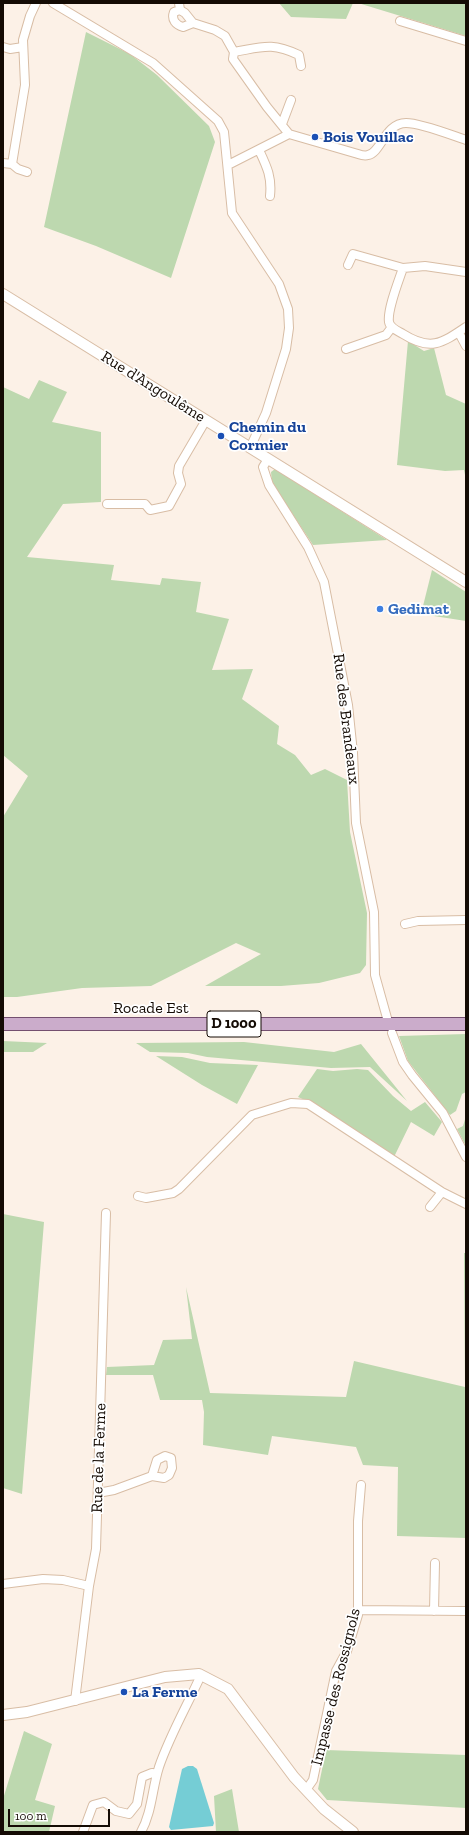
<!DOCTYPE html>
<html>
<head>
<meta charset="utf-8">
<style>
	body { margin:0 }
	#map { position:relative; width:469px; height:1835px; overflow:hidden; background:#fcf1e7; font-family:"Zilla Slab",serif }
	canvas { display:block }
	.frame { position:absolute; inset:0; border:4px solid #140b04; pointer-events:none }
	.scale { position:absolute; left:8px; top:1809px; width:102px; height:18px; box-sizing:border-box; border:2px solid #140b04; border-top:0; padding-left:5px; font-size:12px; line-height:14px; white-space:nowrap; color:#140b04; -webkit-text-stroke:3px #fff; paint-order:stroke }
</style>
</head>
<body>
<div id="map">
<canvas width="469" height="1835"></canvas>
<div class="frame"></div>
<div class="scale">100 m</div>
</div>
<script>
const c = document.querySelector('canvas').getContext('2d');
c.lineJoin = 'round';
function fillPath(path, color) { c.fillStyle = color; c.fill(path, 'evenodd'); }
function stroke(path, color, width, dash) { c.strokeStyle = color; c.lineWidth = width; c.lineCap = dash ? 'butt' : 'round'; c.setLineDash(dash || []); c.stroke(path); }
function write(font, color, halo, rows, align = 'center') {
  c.font = font + ' "Zilla Slab",serif'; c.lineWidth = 3.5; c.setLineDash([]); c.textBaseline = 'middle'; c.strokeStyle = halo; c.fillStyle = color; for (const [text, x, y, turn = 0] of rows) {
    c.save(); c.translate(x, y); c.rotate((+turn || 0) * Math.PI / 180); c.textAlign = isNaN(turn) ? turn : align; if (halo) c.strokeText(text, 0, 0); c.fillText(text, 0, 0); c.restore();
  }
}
fillPath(new Path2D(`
	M 279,3 L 353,3 L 346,19 L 291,17 Z
	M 358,3 L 466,3 L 466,36 Z
	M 86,32 L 130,54 L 157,75 L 209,126 L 215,142 L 171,278 L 96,246 L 44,227 Z
	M 408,341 L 424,351 L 434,348 L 446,395 L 466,404 L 466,480 L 464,470 L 445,471 L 397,465 Z
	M 39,380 L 67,392 L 52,422 L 101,432 L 101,502 L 63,504 L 27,557 L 114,565 L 111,580 L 160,585 L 162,578 L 201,582 L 196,612 L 229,619 L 212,670 L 253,669 L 242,699 L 279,726 L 277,744 L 295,755 L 311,775 L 325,769 L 347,780 L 350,832 L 367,913 L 366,965 L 360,973 L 319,983 L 281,986 L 205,986 L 261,954 L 236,943 L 151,986 L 82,988 L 17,997 L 3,997 L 3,817 L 28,776 L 3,755 L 3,387 L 29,399 Z
	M 275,469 L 387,540 L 313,545 L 272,483 L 271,472 Z
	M 432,570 L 466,592 L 466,621 L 421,614 Z
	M 466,1034 L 466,1092 L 462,1094 L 456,1111 L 450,1115 L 408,1061 L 399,1036 Z
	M 3,1041 L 47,1043 L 33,1052 L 3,1052 Z
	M 244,1042 L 334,1052 L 361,1044 L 407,1101 L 370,1067 L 331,1068 L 207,1057 L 188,1053 L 150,1052 L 136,1043 Z
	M 156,1056 L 182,1057 L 210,1063 L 258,1065 L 237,1104 L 202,1085 Z
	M 317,1069 L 333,1071 L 357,1069 L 368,1070 L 393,1096 L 411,1111 L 425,1102 L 442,1122 L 434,1136 L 411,1122 L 394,1157 L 312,1103 L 298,1097 Z
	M 466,1116 L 466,1146 L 457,1129 L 463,1126 Z
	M 3,1214 L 44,1222 L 22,1494 L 3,1488 Z
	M 464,1253 L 466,1253 L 466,1538 L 397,1536 L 398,1467 L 363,1465 L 356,1447 L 272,1436 L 268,1455 L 203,1445 L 204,1412 L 202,1400 L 160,1400 L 153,1375 L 106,1375 L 107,1367 L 154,1365 L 163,1340 L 192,1339 L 186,1287 L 210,1393 L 346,1397 L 354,1361 L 465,1387 Z
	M 24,1731 L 52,1744 L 35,1800 L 55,1806 L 49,1832 L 3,1832 L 3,1799 Z
	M 326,1750 L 466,1755 L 466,1808 L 327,1800 L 318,1789 Z
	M 232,1789 L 239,1832 L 216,1832 L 214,1796 Z`), '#bdd8af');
fillPath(new Path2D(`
	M 188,1766 L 193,1766 L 197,1769 L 214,1823 L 213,1826 L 171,1830 L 169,1827 L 182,1769 Z`), '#75cdd5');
const minor = new Path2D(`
	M 53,3 L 153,63 L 218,121 L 224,132 L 232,213 L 279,284 L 288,309 L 289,328 L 286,349 L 266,413 L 250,448
	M 179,3 L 180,10 L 185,13 L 193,23 L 215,30 L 225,36 L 234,52 L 233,59 L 267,107 L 289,134
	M 180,10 L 174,12 C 171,20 176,25 183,27 L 193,23
	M 400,21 L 466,41
	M 3,47 L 10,49 L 23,47
	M 234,52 C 263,47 271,42 299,55 L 301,66
	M 282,124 L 291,100
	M 259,150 C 267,167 272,177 270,196
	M 3,163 L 12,164
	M 228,165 L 289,134 L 358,154 C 361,155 365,156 368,155 C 381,153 385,123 406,123 C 421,123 451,135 466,140
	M 27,172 L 18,169 L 12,164 L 25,85 L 23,40 L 30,16 L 36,3
	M 348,265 L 353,254 L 403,268 L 425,266 L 466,272
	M 403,268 C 399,280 387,310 389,322 C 390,328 398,331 403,334 C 430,351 441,344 466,327
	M 459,333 L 466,346
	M 346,349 L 386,335 L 392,327
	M 268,459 L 263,467 L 269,485 L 308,547 L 324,582 L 348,705 L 353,753 L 356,823 L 374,912 L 375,975 L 387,1018
	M 107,504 L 145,504 L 150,510 L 169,506 L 181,484 L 178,473 L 179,466 L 206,420
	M 405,924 L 418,921 L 466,920
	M 392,1033 L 403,1062 L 412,1075 L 443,1113 L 466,1157
	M 138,1196 L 146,1198 L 173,1193 L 179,1189 L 252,1115 L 291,1103 L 308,1104 L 442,1192 L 466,1204
	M 430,1207 L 442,1192
	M 98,1493 L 114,1490 L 152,1476 L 164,1478 L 169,1475 L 172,1468 L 171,1458 L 165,1456 L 157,1460 L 152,1476
	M 3,1584 L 43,1579 L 63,1580 L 89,1586
	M 358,1610 L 466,1611
	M 434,1611 L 435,1563
	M 75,1701 L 89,1586 L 96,1549 L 106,1213
	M 306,1790 L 313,1780 L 336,1671 L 347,1651 L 358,1615 L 358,1521 L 361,1485
	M 83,1832 L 93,1805 L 104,1802 L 116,1811 L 129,1814 L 137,1804 L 142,1777 L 152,1773 L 157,1774
	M 141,1832 C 152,1812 152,1789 159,1767 C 170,1735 187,1706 201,1675`);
const tertiary = new Path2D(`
	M 3,294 L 466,582
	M 3,1715 L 27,1712 L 165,1677 L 199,1674 L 228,1689 L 294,1777 L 324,1809 L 353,1832`);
const primary = new Path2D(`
	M 3,1024 L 466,1024`);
stroke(minor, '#d8bda5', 10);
stroke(tertiary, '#d8bda5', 12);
stroke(primary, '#744f6f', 14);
stroke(minor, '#fff', 8);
stroke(tertiary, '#fff', 10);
stroke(primary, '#cbaccb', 12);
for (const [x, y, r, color] of [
	[315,137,4,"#1a4fb4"],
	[221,436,4,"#1a4fb4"],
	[380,609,4,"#3f7fe0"],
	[124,1692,4,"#1a4fb4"]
]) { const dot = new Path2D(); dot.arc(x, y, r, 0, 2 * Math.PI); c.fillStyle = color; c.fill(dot); stroke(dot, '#fff', 1.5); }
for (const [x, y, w] of [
	[234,1024,54]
]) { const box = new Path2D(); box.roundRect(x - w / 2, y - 13, w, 26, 3); c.fillStyle = '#fff'; c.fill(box); stroke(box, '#140b04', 1); }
write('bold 15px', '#140b04', null, [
	["D 1000",234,1024]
]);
write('bold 16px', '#164399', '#fff', [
	["Bois Vouillac",323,137],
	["Chemin du",229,427],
	["Cormier",229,445],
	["La Ferme",132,1692]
], 'left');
write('16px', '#140b04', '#fff', [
	["Rue d'Angoulême",153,387,32],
	["Rue des Brandeaux",346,719,83],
	["Rocade Est",151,1008],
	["Rue de la Ferme",99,1458,-88],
	["Impasse des Rossignols",336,1687,-76]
]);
write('bold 16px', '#366cbe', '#fff', [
	["Gedimat",388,609]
], 'left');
</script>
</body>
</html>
